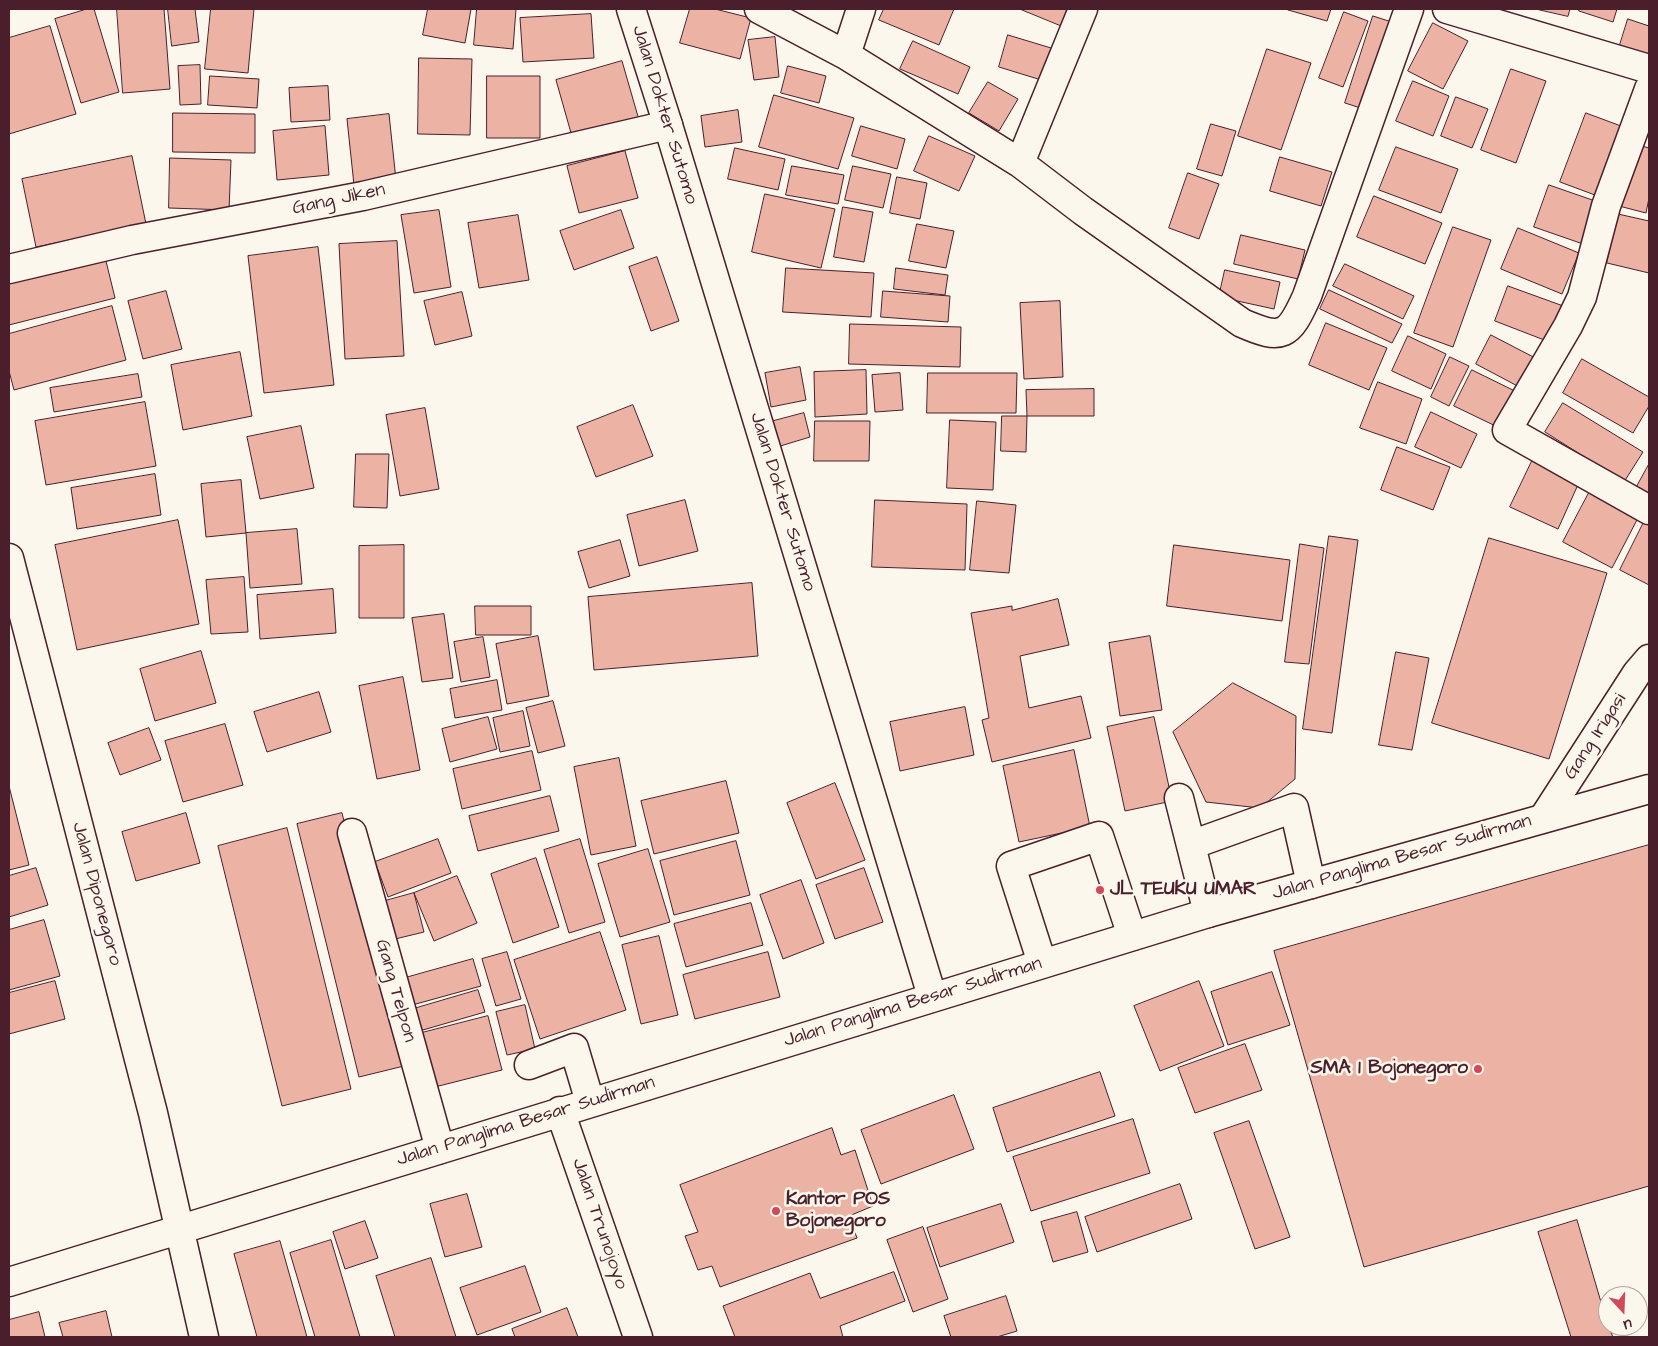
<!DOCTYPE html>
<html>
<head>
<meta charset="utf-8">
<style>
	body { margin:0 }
	#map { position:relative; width:1658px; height:1346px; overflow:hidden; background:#fbf7ec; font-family:"Architects Daughter",sans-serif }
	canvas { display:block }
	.frame { position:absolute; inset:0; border:10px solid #4a1f2b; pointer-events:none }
	.north { position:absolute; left:1598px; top:1286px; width:50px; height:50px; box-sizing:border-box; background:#fbf7ec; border:1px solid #b4a19f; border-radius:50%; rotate:160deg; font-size:14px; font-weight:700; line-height:20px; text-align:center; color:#4a1f2b }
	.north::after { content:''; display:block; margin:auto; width:18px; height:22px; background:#d1495b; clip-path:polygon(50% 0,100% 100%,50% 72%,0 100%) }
</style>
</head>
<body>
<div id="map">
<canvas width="1658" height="1346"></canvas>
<div class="frame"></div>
<div class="north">U</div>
</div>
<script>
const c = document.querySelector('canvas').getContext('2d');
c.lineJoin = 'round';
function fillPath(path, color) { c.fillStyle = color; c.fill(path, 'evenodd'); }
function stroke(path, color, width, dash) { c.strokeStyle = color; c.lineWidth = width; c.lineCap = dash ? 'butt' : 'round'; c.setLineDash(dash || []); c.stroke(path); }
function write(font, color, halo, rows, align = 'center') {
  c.font = font + ' "Architects Daughter",sans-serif'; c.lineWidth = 5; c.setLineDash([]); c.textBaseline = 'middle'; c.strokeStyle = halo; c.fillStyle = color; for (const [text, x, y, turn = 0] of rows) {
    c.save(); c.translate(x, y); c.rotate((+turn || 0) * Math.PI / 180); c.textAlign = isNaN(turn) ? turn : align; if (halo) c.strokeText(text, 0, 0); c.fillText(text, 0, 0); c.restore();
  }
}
const building = new Path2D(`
	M 87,9 L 94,9 L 119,92 L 81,103 L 55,19 Z
	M 117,9 L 164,9 L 170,89 L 123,93 Z
	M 168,9 L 195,9 L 199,42 L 172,46 Z
	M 211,9 L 254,9 L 248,73 L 205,69 Z
	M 428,9 L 471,9 L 465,43 L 423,35 Z
	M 477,9 L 516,9 L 513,49 L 474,45 Z
	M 690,9 L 715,9 L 751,18 L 740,59 L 680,43 Z
	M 884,9 L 954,9 L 939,45 L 879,20 Z
	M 1020,9 L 1081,9 L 1072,30 Z
	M 1288,9 L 1331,9 L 1327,21 L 1288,10 Z
	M 1536,9 L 1570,9 L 1568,16 Z
	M 1580,9 L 1617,9 L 1613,22 L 1579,11 Z
	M 1344,12 L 1368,21 L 1343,87 L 1319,78 Z
	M 591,14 L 594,58 L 523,62 L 520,18 Z
	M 1373,16 L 1398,24 L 1370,111 L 1345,103 Z
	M 1628,19 L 1649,26 L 1649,58 L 1619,48 Z
	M 1433,23 L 1468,41 L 1443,89 L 1408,71 Z
	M 50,26 L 76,114 L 9,134 L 9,38 Z
	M 1008,35 L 1061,51 L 1051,83 L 999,67 Z
	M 775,37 L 779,77 L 754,80 L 748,40 Z
	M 913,41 L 970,67 L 958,94 L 900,69 Z
	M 1267,49 L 1311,63 L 1281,150 L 1238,136 Z
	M 419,58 L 472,59 L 470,135 L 418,134 Z
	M 622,61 L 639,120 L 573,140 L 556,80 Z
	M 200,65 L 201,104 L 180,105 L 178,66 Z
	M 788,66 L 826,76 L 819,103 L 781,93 Z
	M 1511,69 L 1546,81 L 1516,163 L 1481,150 Z
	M 210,76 L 259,79 L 257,108 L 208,105 Z
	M 487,76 L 540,76 L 540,138 L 487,138 Z
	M 1413,81 L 1449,96 L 1433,136 L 1396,121 Z
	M 988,82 L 1018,99 L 999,131 L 969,113 Z
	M 328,86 L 330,120 L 291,122 L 289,88 Z
	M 774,95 L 854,118 L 838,169 L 759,147 Z
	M 1456,97 L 1488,109 L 1472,148 L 1441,136 Z
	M 738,110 L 742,142 L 705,147 L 701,116 Z
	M 173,113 L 255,114 L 255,153 L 173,152 Z
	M 1586,113 L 1629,129 L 1603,198 L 1560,182 Z
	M 389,114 L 396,180 L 354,185 L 347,119 Z
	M 1211,124 L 1236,131 L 1222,176 L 1197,169 Z
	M 325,126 L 329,175 L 277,180 L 273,131 Z
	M 861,126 L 905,139 L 897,169 L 852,156 Z
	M 929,136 L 975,156 L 959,191 L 914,171 Z
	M 1631,143 L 1649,148 L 1649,198 L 1646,213 L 1615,205 Z
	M 1396,147 L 1458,169 L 1441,213 L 1379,190 Z
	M 735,148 L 785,159 L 778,190 L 728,179 Z
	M 625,151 L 638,198 L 579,213 L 567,166 Z
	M 132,156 L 146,224 L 36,247 L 22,179 Z
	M 1280,157 L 1332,172 L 1321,206 L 1270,191 Z
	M 170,158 L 231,160 L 229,210 L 169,208 Z
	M 792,166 L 844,175 L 838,204 L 786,195 Z
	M 853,166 L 891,174 L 883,208 L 845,200 Z
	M 1188,173 L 1219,184 L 1199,239 L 1169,228 Z
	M 897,177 L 927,183 L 920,219 L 890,213 Z
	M 1549,185 L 1601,203 L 1586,245 L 1534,227 Z
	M 765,194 L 835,209 L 821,268 L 752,252 Z
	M 1374,196 L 1442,223 L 1425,264 L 1357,237 Z
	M 843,207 L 873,212 L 864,262 L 834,257 Z
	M 439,210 L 451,287 L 414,293 L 401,215 Z
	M 621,210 L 634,248 L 574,270 L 560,231 Z
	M 1618,214 L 1649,221 L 1649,273 L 1607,263 Z
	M 518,215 L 529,280 L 479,288 L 468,223 Z
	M 917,224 L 954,231 L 946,268 L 909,261 Z
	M 1453,227 L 1491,240 L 1453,347 L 1414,333 Z
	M 1518,228 L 1579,253 L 1562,294 L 1501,269 Z
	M 1241,235 L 1305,250 L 1298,279 L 1234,264 Z
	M 397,241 L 404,356 L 345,359 L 339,244 Z
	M 318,247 L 334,385 L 264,393 L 248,256 Z
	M 104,253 L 115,298 L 9,325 L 9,277 Z
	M 657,257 L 679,321 L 651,331 L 629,267 Z
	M 1345,264 L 1414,296 L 1403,319 L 1333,286 Z
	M 786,268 L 874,273 L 871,317 L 783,312 Z
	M 896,268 L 948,275 L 945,295 L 894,289 Z
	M 1225,270 L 1280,282 L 1274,309 L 1219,297 Z
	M 1508,286 L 1566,307 L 1552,343 L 1495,321 Z
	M 1329,290 L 1402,324 L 1392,343 L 1320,309 Z
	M 166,291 L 182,349 L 143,359 L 128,301 Z
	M 883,291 L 950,296 L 948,322 L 881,317 Z
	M 462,292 L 472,336 L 435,345 L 424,301 Z
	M 1060,301 L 1063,377 L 1024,379 L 1020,303 Z
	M 112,306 L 126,360 L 14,390 L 9,371 L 9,334 Z
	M 1326,323 L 1387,348 L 1369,390 L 1309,365 Z
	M 850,324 L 961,327 L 960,367 L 849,364 Z
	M 1491,335 L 1541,361 L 1525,390 L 1476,364 Z
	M 1408,336 L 1446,354 L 1431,389 L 1392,371 Z
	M 240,352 L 252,416 L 183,430 L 171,365 Z
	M 1450,357 L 1469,366 L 1449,406 L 1431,397 Z
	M 1582,359 L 1649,397 L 1649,406 L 1633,433 L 1563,393 Z
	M 800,367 L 806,400 L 771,407 L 765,373 Z
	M 866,370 L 867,414 L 815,417 L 814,372 Z
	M 1472,370 L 1523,395 L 1506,431 L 1454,406 Z
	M 900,373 L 903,410 L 875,412 L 872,375 Z
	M 928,373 L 1017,373 L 1016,413 L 927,413 Z
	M 138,374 L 142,397 L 54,412 L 50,388 Z
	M 1378,382 L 1422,399 L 1406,444 L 1360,428 Z
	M 1094,389 L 1094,416 L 1027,416 L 1026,390 Z
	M 145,402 L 156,466 L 46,485 L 35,421 Z
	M 1563,403 L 1643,452 L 1624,482 L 1545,432 Z
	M 633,405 L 653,456 L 596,477 L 577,427 Z
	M 425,408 L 439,489 L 400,496 L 386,415 Z
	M 1431,412 L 1477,434 L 1461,468 L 1415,447 Z
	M 804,413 L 810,437 L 777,447 L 770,422 Z
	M 1002,416 L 1027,416 L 1026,452 L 1001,451 Z
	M 950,420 L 996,422 L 993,490 L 947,488 Z
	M 815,421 L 870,421 L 869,461 L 814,461 Z
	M 301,426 L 314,488 L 260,499 L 247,437 Z
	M 1397,447 L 1450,467 L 1433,510 L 1381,490 Z
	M 356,454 L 389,454 L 387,508 L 354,507 Z
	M 1534,457 L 1581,478 L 1558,529 L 1510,507 Z
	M 1649,464 L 1649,498 L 1635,490 Z
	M 155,474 L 161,515 L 77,529 L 71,488 Z
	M 241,480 L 246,533 L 206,537 L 201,484 Z
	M 1590,491 L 1639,516 L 1612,568 L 1563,542 Z
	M 685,500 L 698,551 L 639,566 L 627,515 Z
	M 875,500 L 967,504 L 965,570 L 872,567 Z
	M 977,501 L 1016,505 L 1009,573 L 970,570 Z
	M 178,520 L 199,624 L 77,650 L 55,545 Z
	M 1645,520 L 1649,523 L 1649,585 L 1620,570 Z
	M 297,529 L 302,584 L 250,588 L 246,533 Z
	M 1329,536 L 1358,540 L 1332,733 L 1303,729 Z
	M 1489,538 L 1607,573 L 1549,759 L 1432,723 Z
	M 620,540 L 630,576 L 589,588 L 578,552 Z
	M 1300,544 L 1324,548 L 1309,664 L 1285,662 Z
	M 404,545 L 404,618 L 359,618 L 359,546 Z
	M 1174,545 L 1290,560 L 1282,621 L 1167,606 Z
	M 244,577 L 248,632 L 211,634 L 206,580 Z
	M 752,583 L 758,656 L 594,670 L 588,597 Z
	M 333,589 L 336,633 L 260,639 L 257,595 Z
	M 1058,599 L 1069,645 L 1020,656 L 1029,708 L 1081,696 L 1091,738 L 992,762 L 982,720 L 989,718 L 971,613 L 1012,606 L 1012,610 Z
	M 475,606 L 531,606 L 531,635 L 476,635 Z
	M 444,614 L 453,678 L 422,682 L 412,618 Z
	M 538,636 L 549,696 L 507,704 L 496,644 Z
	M 1150,636 L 1162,710 L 1120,716 L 1109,643 Z
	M 483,637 L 490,677 L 461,682 L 454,642 Z
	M 201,651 L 216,703 L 155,721 L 140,669 Z
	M 1396,652 L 1429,658 L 1412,750 L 1379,745 Z
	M 403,677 L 420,770 L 377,779 L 359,686 Z
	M 497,680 L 502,710 L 455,718 L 450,689 Z
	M 1233,683 L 1296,716 L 1295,779 L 1260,808 L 1206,802 L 1173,732 Z
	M 319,692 L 331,732 L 267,752 L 254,712 Z
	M 553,701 L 565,746 L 538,753 L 526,708 Z
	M 965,707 L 974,755 L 900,771 L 890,722 Z
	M 523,711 L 530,746 L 500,752 L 493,718 Z
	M 488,717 L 497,749 L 450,762 L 442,729 Z
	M 1154,717 L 1172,801 L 1125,811 L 1107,727 Z
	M 225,724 L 243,785 L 183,802 L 165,741 Z
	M 149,728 L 161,760 L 120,775 L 108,743 Z
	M 1074,750 L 1090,827 L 1019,842 L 1003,766 Z
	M 532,751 L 541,790 L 462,809 L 453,769 Z
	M 619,758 L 636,846 L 591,855 L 574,767 Z
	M 726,781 L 739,833 L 654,854 L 641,801 Z
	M 835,783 L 865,860 L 816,879 L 787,803 Z
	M 9,786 L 29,865 L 9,870 Z
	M 550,796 L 559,831 L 478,851 L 469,816 Z
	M 186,813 L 200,863 L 136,881 L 122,832 Z
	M 342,813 L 404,1066 L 359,1077 L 297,824 Z
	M 287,828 L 351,1089 L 282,1106 L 218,846 Z
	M 438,839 L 451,873 L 388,897 L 375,862 Z
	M 580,839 L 605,922 L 569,933 L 544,850 Z
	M 736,841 L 750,895 L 674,915 L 660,861 Z
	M 1649,845 L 1649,1186 L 1364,1267 L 1274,951 Z
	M 648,849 L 670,922 L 620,937 L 598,864 Z
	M 536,858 L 559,927 L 513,943 L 491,874 Z
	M 36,868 L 48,905 L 9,917 L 9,876 Z
	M 864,868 L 883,922 L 835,939 L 816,885 Z
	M 457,876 L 477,923 L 434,941 L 414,893 Z
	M 801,880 L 824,943 L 783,959 L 760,895 Z
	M 414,893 L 424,932 L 395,939 L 385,901 Z
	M 751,903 L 763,945 L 686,967 L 674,924 Z
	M 44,920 L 60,976 L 9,990 L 9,930 Z
	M 600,932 L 626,1010 L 540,1039 L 514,960 Z
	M 659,936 L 678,1015 L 641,1024 L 622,945 Z
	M 507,952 L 521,999 L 496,1006 L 482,959 Z
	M 768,952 L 780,997 L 695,1019 L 683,975 Z
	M 473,959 L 481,986 L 405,1007 L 398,980 Z
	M 1272,972 L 1290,1025 L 1228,1045 L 1211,992 Z
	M 55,981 L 65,1019 L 9,1034 L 9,993 Z
	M 1199,981 L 1224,1046 L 1160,1071 L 1134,1006 Z
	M 478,990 L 485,1012 L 416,1032 L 410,1010 Z
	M 525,1005 L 535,1049 L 507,1055 L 496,1012 Z
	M 488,1016 L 502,1070 L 423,1090 L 410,1036 Z
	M 1245,1044 L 1262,1090 L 1195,1113 L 1178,1068 Z
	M 1100,1072 L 1115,1116 L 1007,1152 L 993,1108 Z
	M 954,1095 L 974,1149 L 881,1184 L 861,1130 Z
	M 1133,1119 L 1150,1173 L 1031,1211 L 1013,1157 Z
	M 1249,1121 L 1290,1237 L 1255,1249 L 1214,1133 Z
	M 832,1128 L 841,1155 L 855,1150 L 873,1206 L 849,1216 L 857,1238 L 720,1287 L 712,1266 L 698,1270 L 685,1236 L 698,1232 L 680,1185 Z
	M 1180,1184 L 1192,1219 L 1097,1252 L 1085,1217 Z
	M 467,1194 L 482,1247 L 445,1257 L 430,1204 Z
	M 1001,1204 L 1014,1242 L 940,1267 L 927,1228 Z
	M 1077,1212 L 1088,1252 L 1053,1262 L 1041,1222 Z
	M 1577,1220 L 1608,1326 L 1613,1337 L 1571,1337 L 1538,1232 Z
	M 365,1221 L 378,1258 L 345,1269 L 333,1232 Z
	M 923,1227 L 948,1299 L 913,1312 L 887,1240 Z
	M 331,1240 L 360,1337 L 315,1337 L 290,1253 Z
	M 280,1241 L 307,1337 L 257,1337 L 234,1254 Z
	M 431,1258 L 456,1337 L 395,1337 L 376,1276 Z
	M 525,1266 L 541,1312 L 477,1335 L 460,1288 Z
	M 894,1272 L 905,1301 L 840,1326 L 843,1337 L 735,1337 L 723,1306 L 810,1273 L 820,1298 Z
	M 1006,1296 L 1017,1331 L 997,1337 L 951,1337 L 944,1316 Z
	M 567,1308 L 578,1337 L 515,1337 L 512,1329 Z
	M 106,1311 L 112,1337 L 63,1337 L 59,1323 Z
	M 39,1312 L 45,1337 L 9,1337 L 9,1320 Z`);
fillPath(building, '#ecb3a5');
stroke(building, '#4a1f2b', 1);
const minor = new Path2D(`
	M 759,9 L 846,55 L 1020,163 L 1083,211 L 1242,323 C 1283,341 1289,336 1307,296 L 1409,9
	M 1447,9 L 1649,69
	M 846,55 L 861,9
	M 1649,89 L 1606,206 L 1582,297 L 1568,326 L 1507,430 L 1649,510
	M 1020,163 L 1083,9
	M 9,269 L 132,240 L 363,196 L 668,125
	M 1179,798 L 1208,913
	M 1544,817 L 1637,673 L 1649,659
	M 352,833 L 440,1149
	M 1191,845 L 1294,808 L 1311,884
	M 1042,963 L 1011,866 L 1099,836 L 1132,936
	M 529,1065 L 574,1048 L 590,1102`);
const major = new Path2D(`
	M 631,9 L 668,125 L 932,996
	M 9,558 L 153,1113 L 204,1337
	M 560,1111 L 638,1337
	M 9,1282 L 1208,913 L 1649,789`);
stroke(minor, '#4a1f2b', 31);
stroke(major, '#4a1f2b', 31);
stroke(minor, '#fbf7ec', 28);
stroke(major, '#fbf7ec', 28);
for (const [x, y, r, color] of [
	[1100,890,5,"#d1495b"],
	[1478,1069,5,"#d1495b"],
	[776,1211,5,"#d1495b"]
]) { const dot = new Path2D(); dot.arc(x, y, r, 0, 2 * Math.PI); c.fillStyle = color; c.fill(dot); stroke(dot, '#fbf7ec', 2); }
write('19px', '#4a1f2b', '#fbf7ec', [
	["Jalan Dokter Sutomo",664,115,73],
	["Gang Jiken",339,200,-12],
	["Jalan Dokter Sutomo",782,502,73],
	["Gang Irigasi",1596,737,-57],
	["Jalan Panglima Besar Sudirman",1402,858,-16],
	["Jalan Diponegoro",96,894,75],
	["Gang Telpon",395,991,74],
	["Jalan Panglima Besar Sudirman",913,1003,-17],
	["Jalan Panglima Besar Sudirman",526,1122,-17],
	["Jalan Trunojoyo",599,1224,71]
]);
write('bold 19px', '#4a1f2b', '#fbf7ec', [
	["JL TEUKU UMAR",1110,890],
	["SMA 1 Bojonegoro",1468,1069,"right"],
	["Kantor POS",786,1200],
	["Bojonegoro",786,1222]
], 'left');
</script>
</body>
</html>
